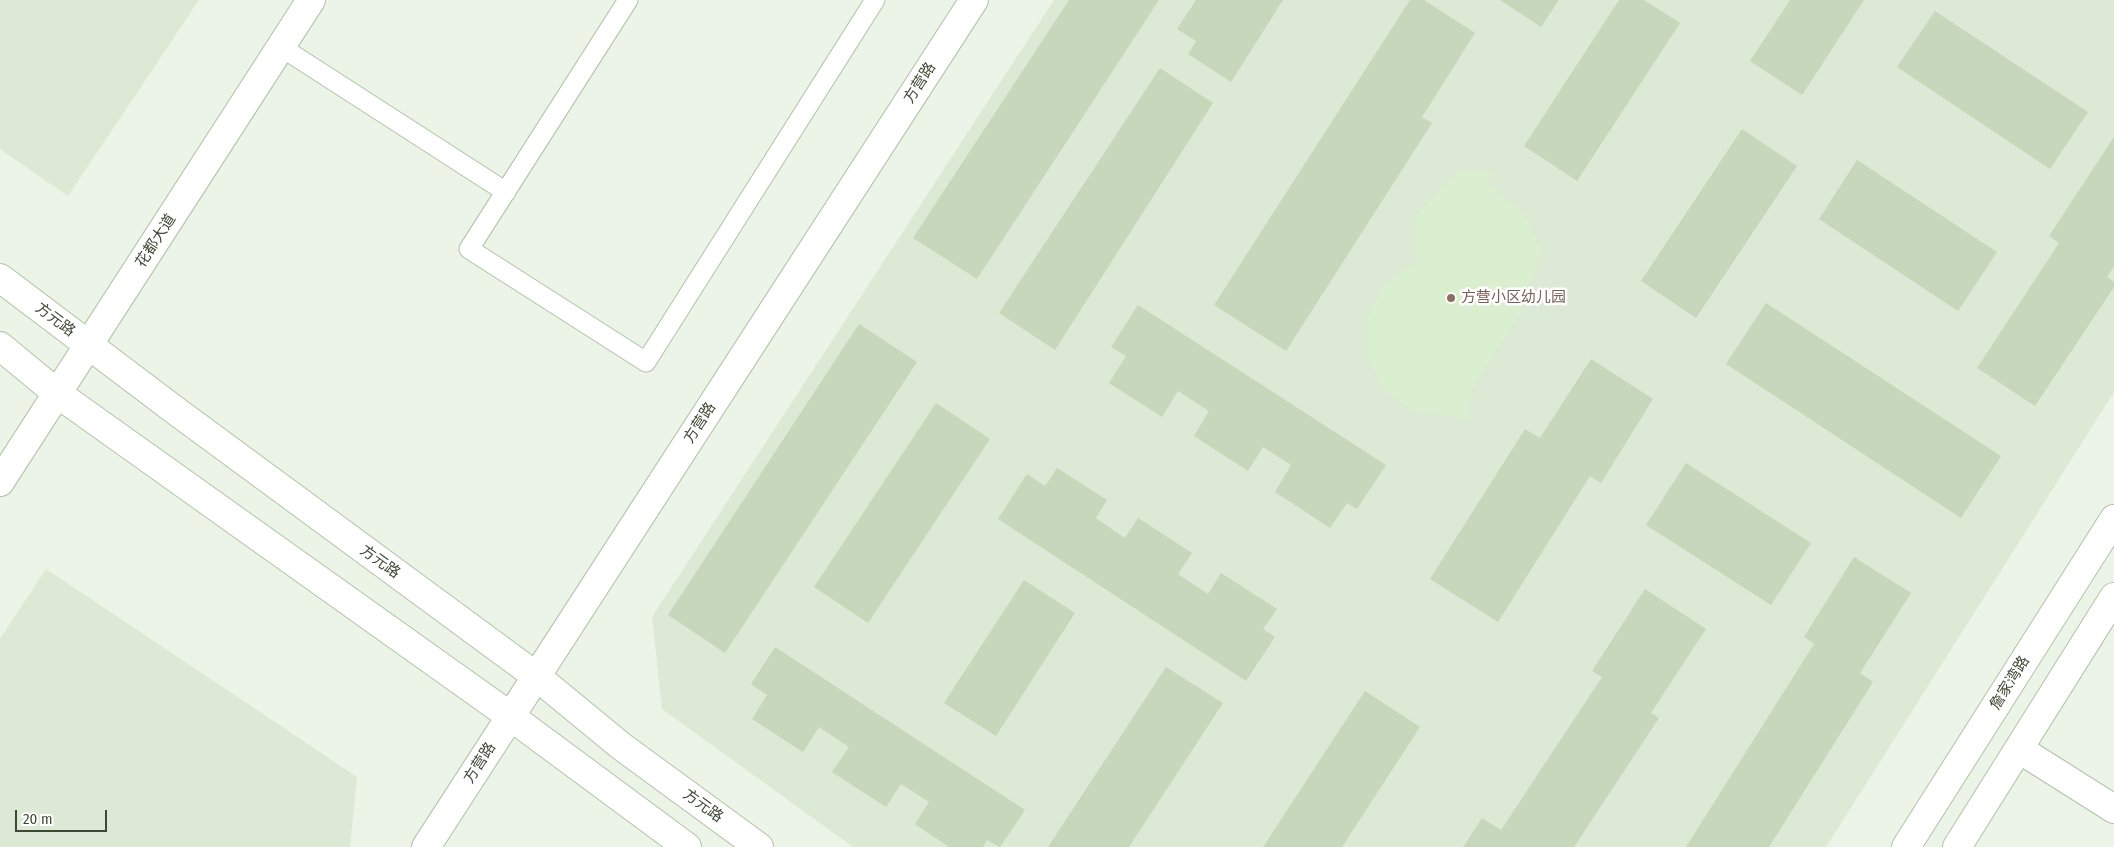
<!DOCTYPE html>
<html>
<head>
<meta charset="utf-8">
<style>
	body { margin:0 }
	#map { position:relative; width:2114px; height:847px; overflow:hidden; background:#ebf4e6; font-family:"Fira Sans Condensed",sans-serif }
	canvas { display:block }
	.scale { position:absolute; left:15px; top:810px; width:92px; height:22px; box-sizing:border-box; border:2px solid #3d4835; border-top:0; padding-left:6px; font-size:15px; line-height:18px; white-space:nowrap; color:#3d4835; -webkit-text-stroke:4px #fff; paint-order:stroke }
</style>
</head>
<body>
<div id="map">
<canvas width="2114" height="847"></canvas>
<div class="scale">20 m</div>
</div>
<script>
const c = document.querySelector('canvas').getContext('2d');
c.lineJoin = 'round';
function fillPath(path, color) { c.fillStyle = color; c.fill(path, 'evenodd'); }
function stroke(path, color, width, dash) { c.strokeStyle = color; c.lineWidth = width; c.lineCap = dash ? 'butt' : 'round'; c.setLineDash(dash || []); c.stroke(path); }
function write(font, color, halo, rows, align = 'center') {
  c.font = font + ' "Fira Sans Condensed","Noto Sans SC",sans-serif'; c.lineWidth = 5; c.setLineDash([]); c.textBaseline = 'middle'; c.strokeStyle = halo; c.fillStyle = color; for (const [text, x, y, turn = 0] of rows) {
    c.save(); c.translate(x, y); c.rotate((+turn || 0) * Math.PI / 180); c.textAlign = isNaN(turn) ? turn : align; if (halo) c.strokeText(text, 0, 0); c.fillText(text, 0, 0); c.restore();
  }
}
fillPath(new Path2D(`
	M 0,0 L 199,0 L 68,196 L 0,149 Z
	M 1054,0 L 2114,0 L 2114,392 L 1826,847 L 853,847 L 662,709 L 652,617 Z
	M 46,569 L 357,777 L 350,847 L 0,847 L 0,639 Z`), '#dce9d4');
fillPath(new Path2D(`
	M 1492,171 L 1488,184 L 1524,213 L 1541,250 L 1521,313 L 1492,356 L 1472,391 L 1467,419 L 1417,413 L 1385,391 L 1367,357 L 1367,318 L 1385,283 L 1417,261 L 1416,215 L 1456,173 Z`), '#daefcf');
fillPath(new Path2D(`
	M 1069,0 L 1159,0 L 977,279 L 913,238 Z
	M 1196,0 L 1283,0 L 1231,82 L 1188,54 L 1196,41 L 1177,29 Z
	M 1410,0 L 1424,0 L 1475,33 L 1422,117 L 1432,123 L 1286,351 L 1214,305 Z
	M 1500,0 L 1559,0 L 1541,27 Z
	M 1619,0 L 1644,0 L 1680,23 L 1577,181 L 1524,146 Z
	M 1790,0 L 1864,0 L 1802,95 L 1750,61 Z
	M 1935,11 L 2088,112 L 2050,169 L 1897,67 Z
	M 1160,68 L 1213,103 L 1055,350 L 999,313 Z
	M 1742,129 L 1797,166 L 1696,318 L 1641,281 Z
	M 2114,137 L 2114,266 L 2107,277 L 2114,282 L 2114,287 L 2035,406 L 1977,368 L 2059,243 L 2049,236 Z
	M 1857,160 L 1997,252 L 1958,311 L 1819,219 Z
	M 1766,303 L 2001,456 L 1961,518 L 1726,364 Z
	M 1138,305 L 1386,465 L 1357,509 L 1347,503 L 1330,528 L 1275,492 L 1291,465 L 1263,447 L 1248,471 L 1194,436 L 1209,411 L 1178,391 L 1162,417 L 1109,383 L 1126,356 L 1111,347 Z
	M 859,324 L 917,362 L 725,653 L 668,615 Z
	M 1591,359 L 1653,399 L 1601,483 L 1590,476 L 1498,622 L 1430,579 L 1525,429 L 1540,438 Z
	M 936,403 L 990,439 L 868,623 L 814,587 Z
	M 1686,463 L 1811,543 L 1771,605 L 1646,525 Z
	M 1057,468 L 1107,500 L 1096,518 L 1125,538 L 1138,518 L 1192,553 L 1178,574 L 1208,594 L 1221,573 L 1277,609 L 1263,629 L 1275,637 L 1246,681 L 998,519 L 1027,474 L 1045,486 Z
	M 1854,557 L 1911,593 L 1860,673 L 1873,682 L 1769,847 L 1686,847 L 1814,644 L 1804,637 Z
	M 1024,580 L 1075,613 L 996,736 L 944,703 Z
	M 1645,589 L 1706,629 L 1651,713 L 1659,718 L 1574,847 L 1463,847 L 1482,818 L 1501,830 L 1602,677 L 1592,671 Z
	M 775,647 L 1025,810 L 1000,847 L 987,840 L 983,847 L 949,847 L 915,824 L 929,802 L 901,784 L 886,807 L 832,772 L 849,747 L 819,727 L 803,752 L 752,719 L 767,695 L 751,684 Z
	M 1166,667 L 1223,703 L 1129,847 L 1048,847 Z
	M 1365,691 L 1420,727 L 1342,847 L 1263,847 Z`), '#c7d7bb');
const service = new Path2D(`
	M 628,0 L 469,249 L 646,362 L 875,0
	M 281,47 L 506,192`);
const minor = new Path2D(`
	M 0,482 L 311,0
	M 2019,749 L 2114,809
	M 426,847 L 974,0`);
const tertiary = new Path2D(`
	M 0,278 L 176,411 L 536,676 L 621,746 L 759,847
	M 0,346 L 58,394 L 510,716 L 687,847
	M 1906,847 L 2114,519
	M 1957,847 L 2114,597`);
stroke(service, '#b2c1a8', 21);
stroke(minor, '#b2c1a8', 30);
stroke(tertiary, '#b2c1a8', 30);
stroke(service, '#fff', 19);
stroke(minor, '#fff', 28);
stroke(tertiary, '#fff', 28);
for (const [x, y, r, color] of [
	[1451,298,5,"#8d6e63"]
]) { const dot = new Path2D(); dot.arc(x, y, r, 0, 2 * Math.PI); c.fillStyle = color; c.fill(dot); stroke(dot, '#fff', 2); }
write('15px', '#3d4835', '#fff', [
	["方营路",920,83,-57],
	["花都大道",156,241,-57],
	["方元路",55,320,37],
	["方营路",700,423,-57],
	["方元路",380,562,36],
	["詹家湾路",2010,683,-58],
	["方营路",480,763,-57],
	["方元路",703,806,36]
]);
write('15px', '#785e54', '#fff', [
	["方营小区幼儿园",1461,298]
], 'left');
</script>
</body>
</html>
